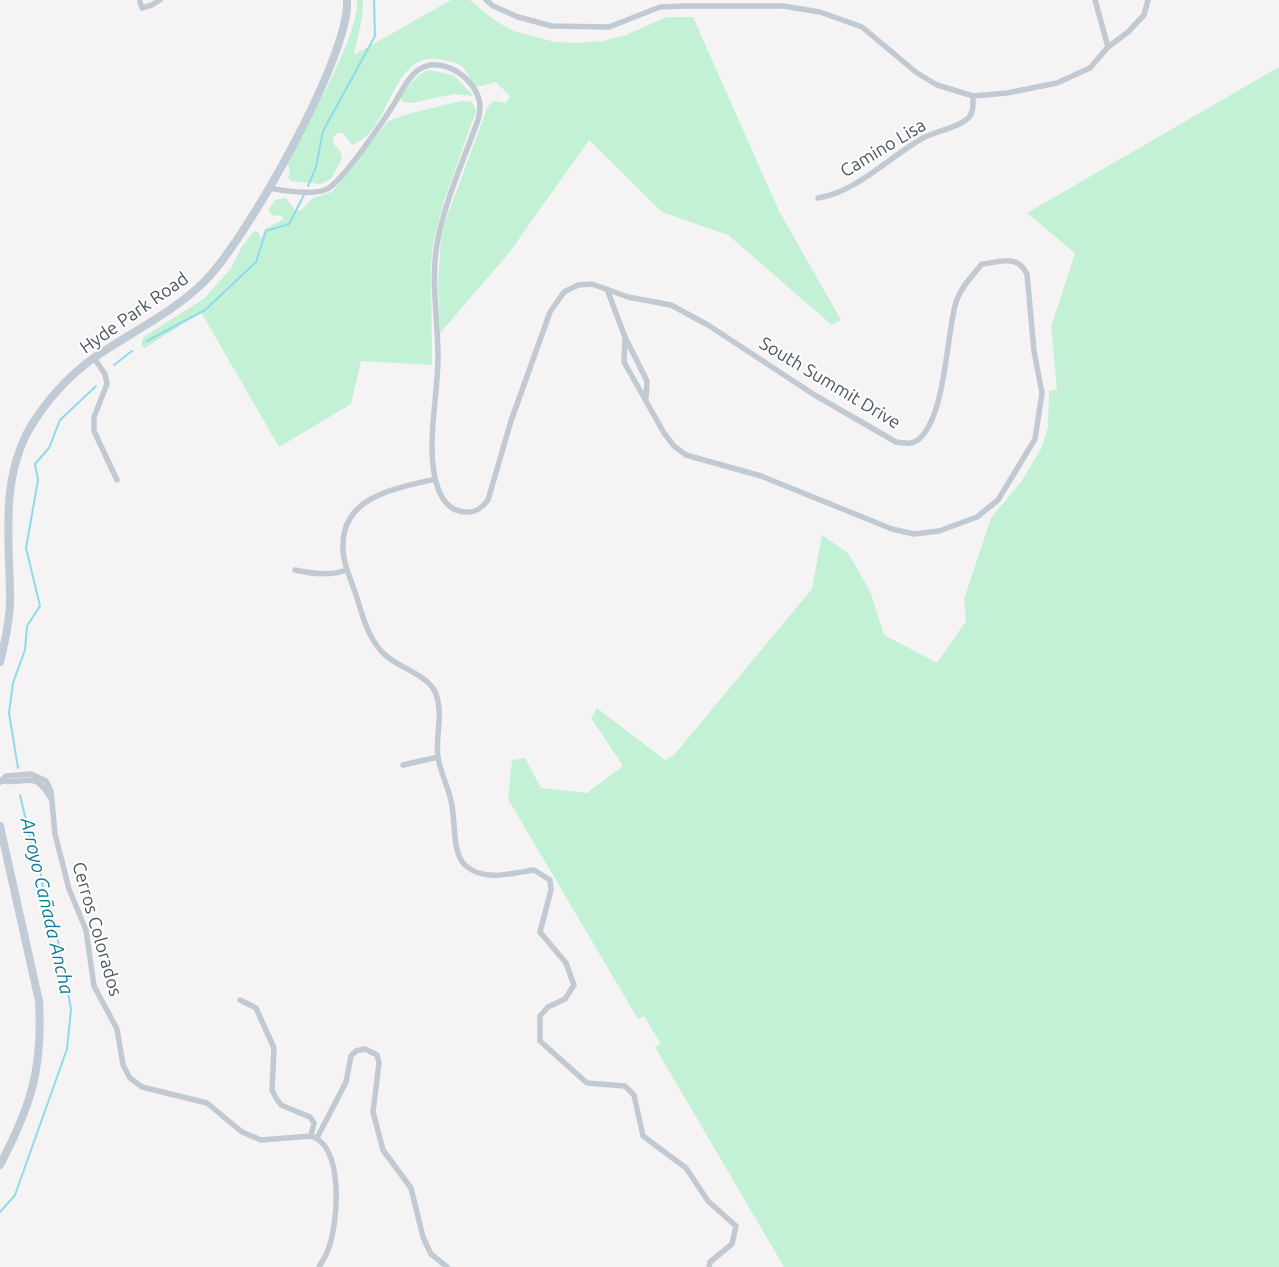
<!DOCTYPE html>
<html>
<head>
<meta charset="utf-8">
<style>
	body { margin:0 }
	canvas { display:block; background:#f5f3f3 }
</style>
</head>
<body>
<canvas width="1279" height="1267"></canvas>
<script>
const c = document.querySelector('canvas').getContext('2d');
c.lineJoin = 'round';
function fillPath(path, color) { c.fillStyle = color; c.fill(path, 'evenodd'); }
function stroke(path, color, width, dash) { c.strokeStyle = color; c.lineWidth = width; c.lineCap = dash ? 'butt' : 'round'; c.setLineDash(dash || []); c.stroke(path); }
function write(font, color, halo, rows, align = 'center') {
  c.font = font + ' Ubuntu,sans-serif'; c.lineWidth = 4; c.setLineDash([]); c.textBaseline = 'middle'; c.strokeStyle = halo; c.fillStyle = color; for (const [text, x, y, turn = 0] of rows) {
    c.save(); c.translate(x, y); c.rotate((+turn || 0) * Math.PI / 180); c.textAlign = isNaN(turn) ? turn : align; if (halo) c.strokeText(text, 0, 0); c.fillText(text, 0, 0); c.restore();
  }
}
fillPath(new Path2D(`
	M 357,0 L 363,0 C 364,20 357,37 354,55 L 451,0 L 470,0 L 494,20 L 513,31 L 555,42 L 579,43 L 603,41 L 626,35 L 667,17 L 693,17 L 779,211 L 841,320 L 832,325 L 728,235 L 662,212 L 589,140 L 509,253 L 440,333 L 438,283 L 441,239 L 445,222 L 488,106 L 494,101 L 506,103 L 510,96 L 496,82 L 476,87 C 470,81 468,71 461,66 C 456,61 449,62 443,60 C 390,47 393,131 352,145 L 343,133 L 338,133 L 334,136 L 333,143 L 340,151 L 342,158 L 331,179 L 321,184 L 291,181 L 288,177 L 290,171 L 287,163 C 305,128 360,35 357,0 Z
	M 1279,67 L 1279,1267 L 784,1267 L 655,1047 L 661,1044 L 644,1016 L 638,1019 L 508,799 L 512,760 L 525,758 L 541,788 L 587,793 L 623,766 L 591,718 L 597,708 L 665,760 L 674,755 L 812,589 L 822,535 L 848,553 L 870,591 L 884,635 L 937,663 L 966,621 L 964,599 L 991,518 L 1021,482 L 1041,449 L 1048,428 L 1049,391 L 1057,389 L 1051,327 L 1075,253 L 1027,213 Z
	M 429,70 L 453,75 L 474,96 L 454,94 L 411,103 L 402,102 L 401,96 C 408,86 417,74 429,70 Z
	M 462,101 L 472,102 L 476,111 L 444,201 L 434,239 L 431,263 L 432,365 L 361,361 L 351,404 L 279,447 L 201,312 L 145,348 L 142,346 L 142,340 L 145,336 L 205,298 L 231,268 L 241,248 L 254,231 L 258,232 L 261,239 L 265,229 L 283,220 L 282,216 L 272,215 L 268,210 L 275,200 L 286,198 L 296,211 L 301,210 L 313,198 L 332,192 L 388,121 L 411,113 Z`), '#c3f1d5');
stroke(new Path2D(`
	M 308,186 L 316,167 L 323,131 L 375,36 L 374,0
	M 147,341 L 205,310 L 256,262 L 266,231 L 289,224 L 304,195
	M 114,365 L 132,351
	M 18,768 L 9,713 L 13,683 L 25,650 L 27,626 L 40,606 L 26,548 L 38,480 L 35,464 L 49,448 L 60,420 L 96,386
	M 0,1212 L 15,1195 L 67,1049 L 71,1009 L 56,930 L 44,894 L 40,868 L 32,846 L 20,795`), '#90daee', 2);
stroke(new Path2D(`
	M 486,0 L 493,6 L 518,17 L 552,26 L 609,27 L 660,7 L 683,6 L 783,6 L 820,12 L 862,27 L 917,73 L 937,85 L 973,96 L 1007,93 L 1057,83 L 1090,68 L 1108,47 L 1128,32 L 1144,15 L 1148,0
	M 1095,0 L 1108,47
	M 140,2 L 142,8 L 152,5 L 160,0
	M 269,188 C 283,191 317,196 329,188 C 346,176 382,123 394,104 C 401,93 407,78 418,70 C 436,58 459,69 471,84 C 480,96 482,106 478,120 C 464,159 446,198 438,239 C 430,277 438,318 438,357 C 438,396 426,444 436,482 C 440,497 449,512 466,512 C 475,513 483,507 488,500 L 511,421 L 550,312 L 564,292 L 578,285 L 592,284 L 628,297 L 671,305 L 708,325 L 813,394 L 896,442 C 904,443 911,445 918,440 C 946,417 946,336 956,302 C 961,287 972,276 982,264 C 1002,262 1017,254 1027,274 L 1034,351 L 1042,393 L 1035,439 L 998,500 L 977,517 L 939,531 L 914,534 L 892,529 L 761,476 L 686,455 L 674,446 L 664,433 L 624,362 L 625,337
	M 818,198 C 857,192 889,157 923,138 C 936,131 954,129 966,120 C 974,114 973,105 973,96
	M 607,289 L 625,337 L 647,381 L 646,398
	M 94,358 L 105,374 L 107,384 L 94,417 L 94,431 L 117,480
	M 435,479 C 399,488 343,495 343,545 C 342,561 350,577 355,592 C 362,613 367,637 383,653 C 398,669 431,674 437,697 C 443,717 435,738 438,757 C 440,772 448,786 451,801 C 456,818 451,854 466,866 C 485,882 511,873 534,870 L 550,880 L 551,890 L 540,932 L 566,963 L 574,985 L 565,999 L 548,1007 L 540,1016 L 540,1041 L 587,1083 L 625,1086 L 634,1095 L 643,1136 L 686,1168 L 708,1201 L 736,1226 L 732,1244 L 710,1262 L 709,1267
	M 295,570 C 313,574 330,576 347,570
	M 403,765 L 438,757
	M 2,781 C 29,784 35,770 51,799
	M 0,782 L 6,776 L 31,774 L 46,781 L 51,791 L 55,834 L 69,889 L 86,930 L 94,986 L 117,1029 L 123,1065 L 130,1078 L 142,1087 L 207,1103 L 242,1132 L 261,1140 L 311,1136 C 345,1147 338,1224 328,1250 C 326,1256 322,1261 319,1267
	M 240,1000 L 256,1008 L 274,1048 L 272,1090 L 276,1098 L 281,1105 L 310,1117 L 314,1123 L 311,1136
	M 317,1138 L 346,1082 L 351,1056 L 356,1051 L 365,1049 L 377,1055 L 379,1063 L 373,1112 L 383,1150 L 411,1188 L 423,1237 L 431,1254 L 447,1267`), '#c1cad2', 5.5);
stroke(new Path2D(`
	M 0,662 C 5,642 10,621 10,600 C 10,542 0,486 27,433 C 44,403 67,377 95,357 C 130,333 172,313 203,283 C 244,244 351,55 347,0
	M 0,826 L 39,1001 C 43,1068 31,1106 0,1165`), '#c1cbd6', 8);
write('18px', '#4a5661', '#fff', [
	["Camino Lisa",883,148,-31],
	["Hyde Park Road",134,313,-35],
	["South Summit Drive",830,383,31],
	["Cerros Colorados",97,929,74]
]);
write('italic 19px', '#0c7c9b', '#fff', [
	["Arroyo Cañada Ancha",47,906,77]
]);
</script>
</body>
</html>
